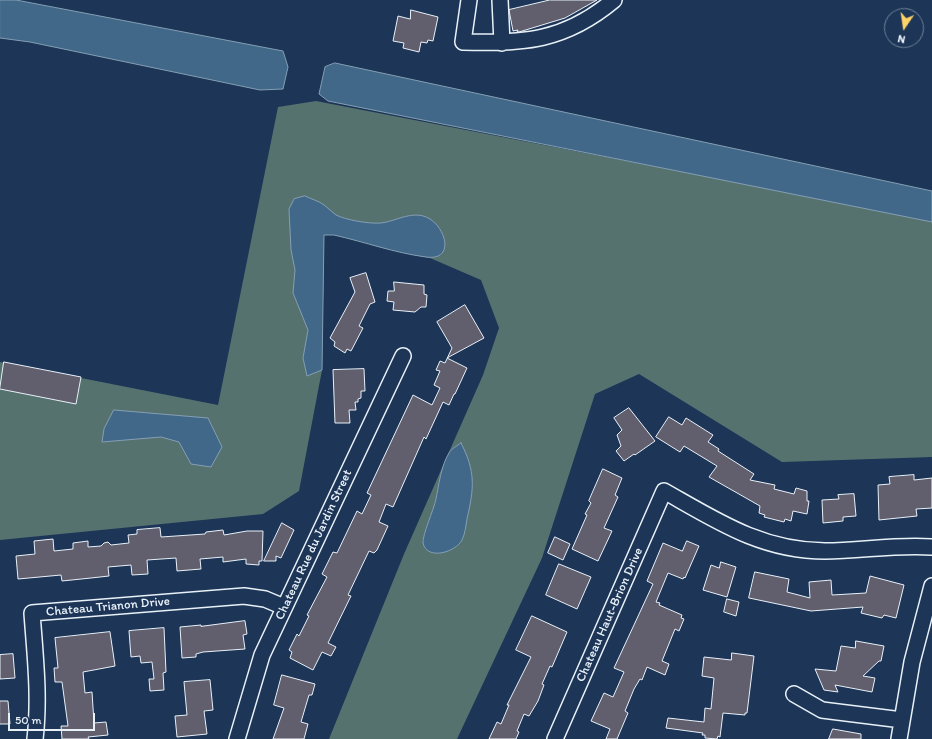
<!DOCTYPE html>
<html>
<head>
<meta charset="utf-8">
<style>
	body { margin:0 }
	#map { position:relative; width:932px; height:739px; overflow:hidden; background:#1d3557; font-family:Itim,sans-serif }
	canvas { display:block }
	.north { position:absolute; left:884px; top:8px; width:40px; height:40px; box-sizing:border-box; background:#1d3557; border:1px solid #6e8097; border-radius:50%; rotate:193deg; font-size:11px; font-weight:700; line-height:16px; text-align:center; color:#e8f1f8 }
	.north::after { content:''; display:block; margin:auto; width:14px; height:18px; background:#ffd166; clip-path:polygon(50% 0,100% 100%,50% 72%,0 100%) }
	.scale { position:absolute; left:8px; top:713px; width:87px; height:18px; box-sizing:border-box; border:2px solid #e8f1f8; border-top:0; padding-left:5px; font-size:12px; line-height:14px; white-space:nowrap; color:#e8f1f8; -webkit-text-stroke:3px #1d3557; paint-order:stroke }
</style>
</head>
<body>
<div id="map">
<canvas width="932" height="739"></canvas>
<div class="north">N</div>
<div class="scale">50 m</div>
</div>
<script>
const c = document.querySelector('canvas').getContext('2d');
c.lineJoin = 'round';
function fillPath(path, color) { c.fillStyle = color; c.fill(path, 'evenodd'); }
function stroke(path, color, width, dash) { c.strokeStyle = color; c.lineWidth = width; c.lineCap = dash ? 'butt' : 'round'; c.setLineDash(dash || []); c.stroke(path); }
function write(font, color, halo, rows, align = 'center') {
  c.font = font + ' Itim,sans-serif'; c.lineWidth = 3.5; c.setLineDash([]); c.textBaseline = 'middle'; c.strokeStyle = halo; c.fillStyle = color; for (const [text, x, y, turn = 0] of rows) {
    c.save(); c.translate(x, y); c.rotate((+turn || 0) * Math.PI / 180); c.textAlign = isNaN(turn) ? turn : align; if (halo) c.strokeText(text, 0, 0); c.fillText(text, 0, 0); c.restore();
  }
}
fillPath(new Path2D(`
	M 316,101 L 932,220 L 932,457 L 782,462 L 639,374 L 595,394 L 542,558 L 457,739 L 329,739 L 404,554 L 483,375 L 499,328 L 481,280 L 430,258 L 413,255 L 334,235 L 324,235 L 322,370 L 299,491 L 263,514 L 0,540 L 0,362 L 218,405 L 278,107 Z`), '#56726f');
const water = new Path2D(`
	M 0,0 L 16,0 L 283,51 L 288,67 L 283,89 L 260,90 L 30,42 L 0,38 Z
	M 335,63 L 932,191 L 932,222 L 328,101 L 319,94 L 325,67 Z
	M 305,196 C 311,199 319,201 324,205 C 328,208 332,212 336,215 C 346,220 369,224 381,223 C 397,221 414,209 430,219 C 447,230 454,261 426,257 C 395,253 365,242 334,235 L 324,235 L 322,370 L 307,376 L 303,358 L 308,330 L 293,293 L 295,270 L 291,250 L 289,209 L 294,199 Z
	M 114,410 L 208,418 L 222,447 L 211,467 L 191,464 L 179,442 L 161,437 L 102,442 L 104,429 Z
	M 461,443 C 476,472 474,488 467,519 C 466,525 465,534 462,540 C 456,552 427,561 423,543 C 422,536 434,509 436,499 C 439,484 441,466 449,453 C 451,449 457,446 461,443 Z`);
fillPath(water, '#416888');
stroke(water, '#849fb5', 1);
const building = new Path2D(`
	M 550,0 L 597,0 L 565,18 L 519,32 L 517,32 L 518,30 L 513,31 L 509,10 Z
	M 411,10 L 438,17 L 433,41 L 428,40 L 427,43 L 421,42 L 419,52 L 403,48 L 404,43 L 393,41 L 398,16 L 410,19 Z
	M 366,273 L 375,302 L 370,304 L 359,326 L 363,328 L 351,351 L 347,349 L 345,353 L 334,346 L 335,342 L 330,338 L 355,292 L 350,278 Z
	M 394,282 L 424,285 L 424,294 L 427,295 L 426,307 L 421,307 L 415,312 L 393,310 L 394,302 L 387,301 L 388,291 L 394,291 Z
	M 465,305 L 484,338 L 447,358 L 467,368 L 455,394 L 454,394 L 449,405 L 443,402 L 426,439 L 424,437 L 393,507 L 386,504 L 379,522 L 388,526 L 377,550 L 374,553 L 369,551 L 348,595 L 351,596 L 328,643 L 336,647 L 331,656 L 322,652 L 313,670 L 290,658 L 292,652 L 289,650 L 297,634 L 299,636 L 309,616 L 307,615 L 327,577 L 322,574 L 333,552 L 337,553 L 357,511 L 362,514 L 371,495 L 367,493 L 413,395 L 432,405 L 440,388 L 434,385 L 440,371 L 436,370 L 440,361 L 445,363 L 452,348 L 437,322 Z
	M 4,362 L 81,377 L 76,404 L 0,389 Z
	M 364,369 L 365,391 L 361,391 L 361,398 L 358,399 L 358,402 L 355,402 L 356,410 L 349,410 L 350,423 L 335,423 L 333,370 Z
	M 629,408 L 655,441 L 635,455 L 634,454 L 624,461 L 616,451 L 621,446 L 617,435 L 622,430 L 614,418 Z
	M 669,417 L 682,425 L 686,418 L 713,435 L 708,442 L 719,449 L 718,451 L 754,474 L 750,480 L 775,485 L 774,489 L 794,494 L 796,488 L 807,491 L 807,501 L 809,501 L 807,514 L 793,511 L 791,521 L 785,519 L 784,522 L 764,517 L 765,515 L 759,513 L 760,506 L 709,477 L 717,466 L 684,446 L 680,452 L 656,437 Z
	M 603,469 L 622,478 L 615,495 L 618,497 L 604,528 L 612,531 L 598,561 L 572,549 L 587,515 L 585,514 L 591,503 L 589,501 Z
	M 914,475 L 914,480 L 932,478 L 932,508 L 916,509 L 917,516 L 879,520 L 878,485 L 890,484 L 889,477 Z
	M 854,494 L 856,516 L 843,517 L 843,521 L 823,523 L 822,500 L 839,499 L 838,495 Z
	M 282,523 L 294,530 L 281,558 L 276,556 L 276,561 L 264,561 Z
	M 160,528 L 161,537 L 205,534 L 206,532 L 223,530 L 224,535 L 247,531 L 263,531 L 262,561 L 259,561 L 259,565 L 246,564 L 246,559 L 223,562 L 223,557 L 200,559 L 201,569 L 177,571 L 176,558 L 147,560 L 148,574 L 132,575 L 131,565 L 108,567 L 109,576 L 91,578 L 62,581 L 61,575 L 18,579 L 16,556 L 35,554 L 34,541 L 53,539 L 54,551 L 73,549 L 73,543 L 88,541 L 88,547 L 101,546 L 104,543 L 108,542 L 111,545 L 129,543 L 128,535 L 137,534 L 137,530 Z
	M 555,537 L 570,544 L 563,560 L 548,553 Z
	M 687,541 L 699,546 L 685,578 L 684,577 L 683,579 L 668,573 L 656,602 L 660,603 L 659,605 L 682,615 L 681,618 L 684,619 L 679,631 L 675,629 L 662,661 L 669,664 L 665,675 L 647,667 L 642,680 L 640,679 L 634,689 L 625,711 L 628,713 L 617,739 L 606,739 L 610,729 L 591,721 L 604,693 L 613,697 L 624,672 L 614,668 L 653,584 L 647,581 L 663,543 L 682,551 Z
	M 721,562 L 736,567 L 727,597 L 703,590 L 711,565 L 719,568 Z
	M 559,564 L 591,577 L 577,609 L 546,595 Z
	M 755,572 L 789,579 L 787,592 L 810,598 L 809,582 L 831,580 L 832,595 L 866,593 L 870,576 L 904,585 L 896,618 L 884,615 L 882,618 L 861,613 L 863,607 L 811,611 L 749,598 Z
	M 727,599 L 739,602 L 736,616 L 724,612 Z
	M 532,616 L 567,632 L 552,667 L 550,666 L 542,684 L 544,685 L 538,701 L 529,716 L 524,714 L 517,731 L 519,732 L 516,739 L 489,739 L 497,722 L 501,724 L 509,705 L 507,705 L 531,657 L 516,650 Z
	M 245,621 L 247,634 L 243,635 L 245,649 L 203,652 L 196,654 L 196,657 L 182,658 L 180,627 L 201,625 L 201,626 Z
	M 164,628 L 166,672 L 163,673 L 164,690 L 150,691 L 149,679 L 154,679 L 152,662 L 141,663 L 140,656 L 131,657 L 129,631 Z
	M 110,632 L 115,666 L 83,672 L 85,693 L 92,692 L 94,723 L 106,722 L 108,735 L 88,737 L 89,739 L 62,739 L 61,726 L 68,726 L 62,682 L 55,682 L 54,668 L 58,668 L 55,638 Z
	M 856,641 L 884,646 L 881,661 L 879,661 L 863,676 L 875,678 L 872,692 L 835,685 L 838,692 L 824,690 L 815,669 L 836,671 L 841,646 L 855,648 Z
	M 732,653 L 754,656 L 747,713 L 745,713 L 745,715 L 723,713 L 720,737 L 718,736 L 717,739 L 705,738 L 705,735 L 702,735 L 703,733 L 666,728 L 668,718 L 704,722 L 705,708 L 711,709 L 714,678 L 702,676 L 704,657 L 731,660 Z
	M 13,654 L 15,678 L 0,679 L 0,655 Z
	M 282,675 L 315,684 L 312,695 L 309,695 L 301,722 L 308,724 L 304,739 L 273,739 L 284,708 L 274,705 Z
	M 210,680 L 213,710 L 204,711 L 207,734 L 177,737 L 175,716 L 187,715 L 184,682 Z
	M 0,701 L 8,701 L 10,724 L 0,724 Z
	M 833,729 L 861,734 L 861,739 L 829,739 Z`);
fillPath(building, '#615e6d');
stroke(building, '#e8f1f8', 1);
const minor = new Path2D(`
	M 469,0 L 463,42 C 524,44 565,41 614,0
	M 500,0 L 502,43
	M 794,694 L 822,710 L 902,720
	M 35,739 C 40,697 35,655 32,613 L 244,596 L 265,599 L 284,607
	M 237,739 L 262,655 L 403,356
	M 555,739 L 664,491 C 717,521 762,551 825,551 C 861,551 896,544 932,547
	M 899,739 L 912,662 L 932,586`);
stroke(minor, '#e8f1f8', 18);
stroke(minor, '#1d3557', 15);
write('13px', '#e8f1f8', '#1d3557', [
	["Chateau Rue du Jardin Street",314,545,-65],
	["Chateau Trianon Drive",108,607,-5],
	["Chateau Haut-Brion Drive",610,615,-66]
]);
</script>
</body>
</html>
